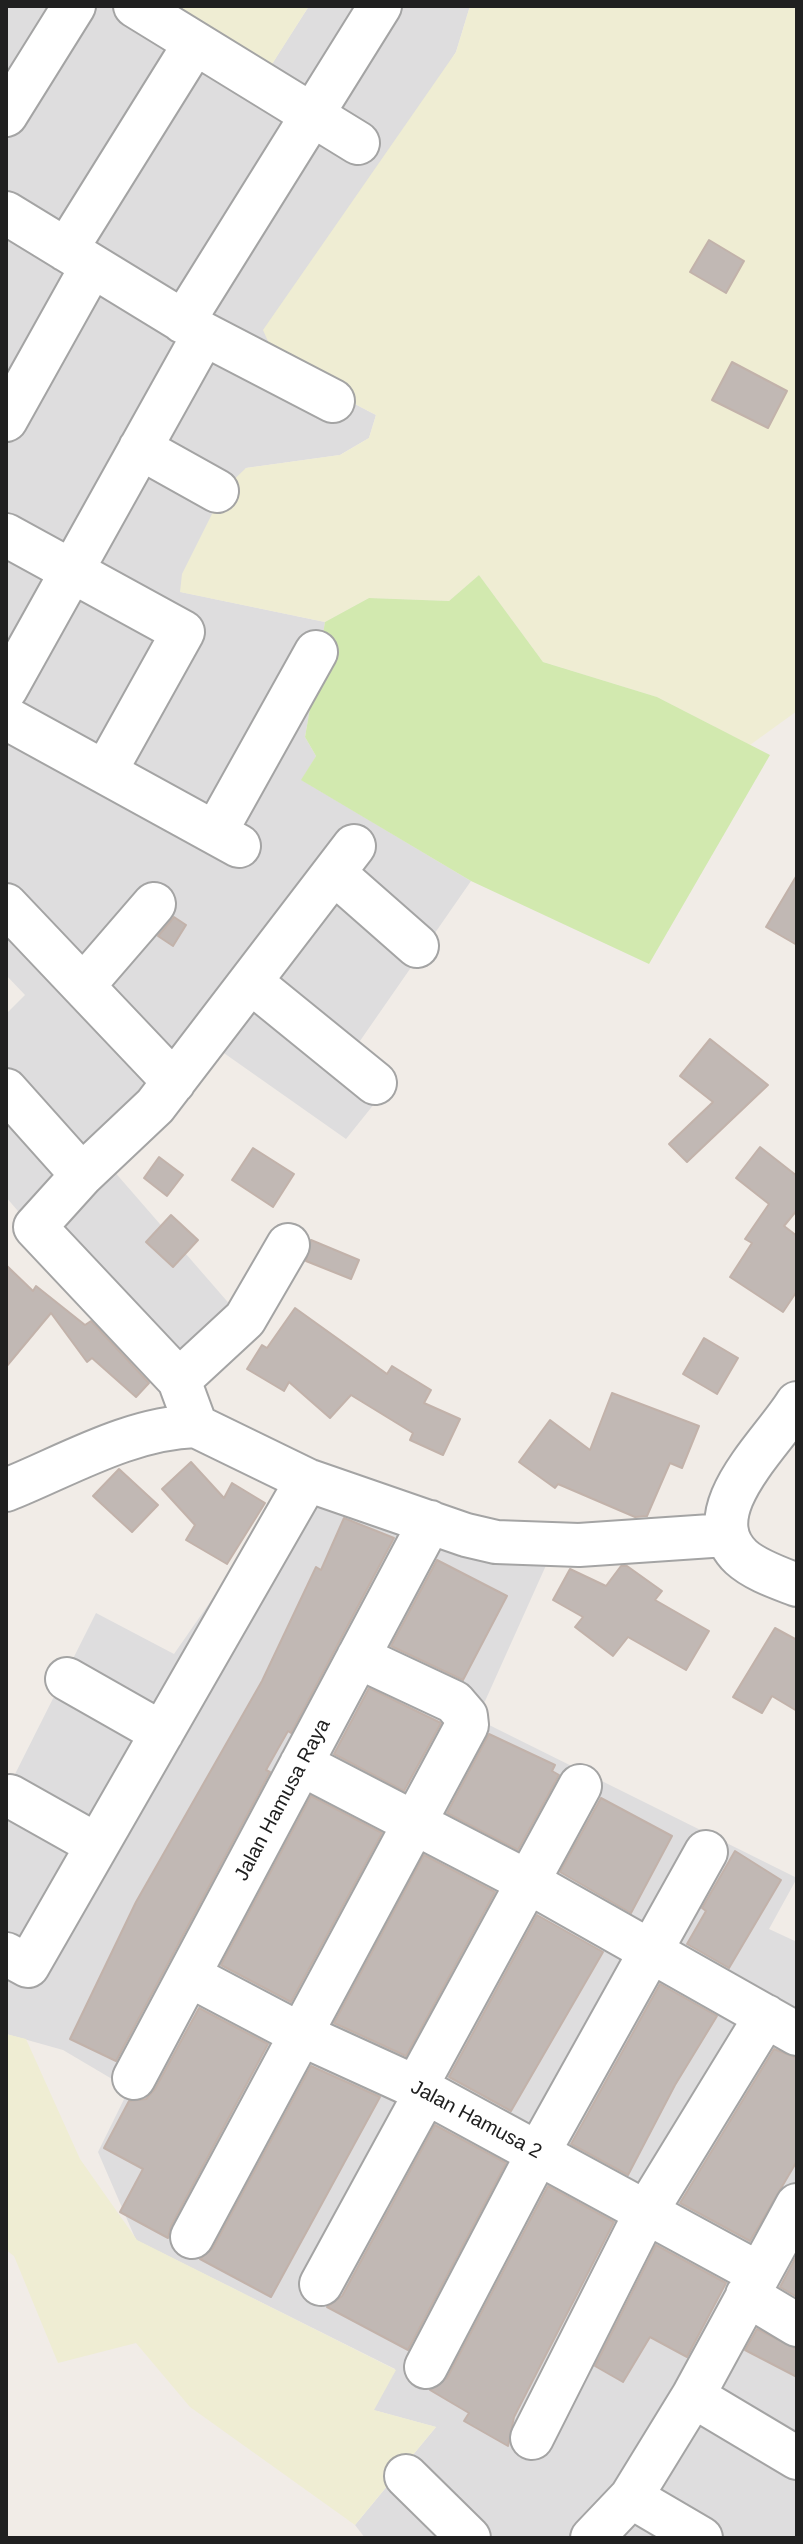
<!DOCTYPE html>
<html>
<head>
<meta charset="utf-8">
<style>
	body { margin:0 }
	#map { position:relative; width:803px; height:2544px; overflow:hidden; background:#f1ece7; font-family:Helvetica,sans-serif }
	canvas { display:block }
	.frame { position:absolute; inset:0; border:8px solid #202020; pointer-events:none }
</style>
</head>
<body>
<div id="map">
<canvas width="803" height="2544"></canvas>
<div class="frame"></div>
</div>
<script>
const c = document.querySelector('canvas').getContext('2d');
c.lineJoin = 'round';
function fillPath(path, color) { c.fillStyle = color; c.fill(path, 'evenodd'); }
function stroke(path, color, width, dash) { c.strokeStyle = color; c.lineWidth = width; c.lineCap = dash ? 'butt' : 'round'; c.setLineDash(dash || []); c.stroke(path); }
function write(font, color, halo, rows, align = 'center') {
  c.font = font + ' Helvetica,sans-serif'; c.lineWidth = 8; c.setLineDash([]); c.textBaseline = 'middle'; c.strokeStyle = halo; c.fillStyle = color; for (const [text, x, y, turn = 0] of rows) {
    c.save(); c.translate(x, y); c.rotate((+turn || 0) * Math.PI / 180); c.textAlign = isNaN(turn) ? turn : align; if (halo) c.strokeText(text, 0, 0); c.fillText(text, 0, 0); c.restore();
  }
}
fillPath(new Path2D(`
	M 6,6 L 154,6 L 264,76 L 309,6 L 470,6 L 456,52 L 278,364 L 376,415 L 369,438 L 340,455 L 246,468 L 181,592 L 325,622 L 305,737 L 316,756 L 302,780 L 471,881 L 353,1051 L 391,1083 L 346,1139 L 221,1051 L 106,1162 L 246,1323 L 174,1395 L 6,1197 L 6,1014 L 25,995 L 6,975 Z
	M 290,1487 L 552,1552 L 477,1719 L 797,1878 L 769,1929 L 797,1942 L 797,2538 L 365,2538 L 355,2525 L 436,2427 L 373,2410 L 395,2369 L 136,2240 L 98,2152 L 129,2089 L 63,2050 L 6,2034 L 6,1792 L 96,1613 L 174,1654 Z`), '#deddde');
fillPath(new Path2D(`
	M 154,6 L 309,6 L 264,77 Z
	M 470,6 L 797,6 L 797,711 L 750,745 L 657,697 L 543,662 L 479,575 L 449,601 L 369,598 L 325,622 L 180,592 L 182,574 L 225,488 L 246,468 L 340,455 L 369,438 L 376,415 L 278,364 L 263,330 L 456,52 Z
	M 6,2034 L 26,2039 L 80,2159 L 137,2240 L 396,2370 L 374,2410 L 436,2427 L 355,2525 L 190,2407 L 136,2343 L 58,2363 L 14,2256 L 6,2250 Z`), '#efedd3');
fillPath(new Path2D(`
	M 479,575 L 543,662 L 657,697 L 770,755 L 649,964 L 471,881 L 301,780 L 316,756 L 305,737 L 325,622 L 369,598 L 449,601 Z`), '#d2e9af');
const building = new Path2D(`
	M 709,240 L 744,261 L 726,293 L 690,272 Z
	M 732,362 L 787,391 L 768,428 L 712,400 Z
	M 797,875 L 797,945 L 766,927 Z
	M 174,917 L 186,925 L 173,946 L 158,936 Z
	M 710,1039 L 768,1085 L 687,1162 L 669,1144 L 713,1102 L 680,1076 Z
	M 760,1147 L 797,1176 L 797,1210 L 784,1226 L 797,1236 L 797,1291 L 783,1312 L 730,1277 L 752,1243 L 745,1239 L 769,1204 L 736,1178 Z
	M 253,1148 L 294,1174 L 273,1207 L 232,1180 Z
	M 159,1157 L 183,1175 L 167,1196 L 144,1178 Z
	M 171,1215 L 198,1240 L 173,1267 L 146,1242 Z
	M 311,1240 L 359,1260 L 351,1279 L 306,1261 Z
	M 6,1265 L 33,1291 L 36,1286 L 85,1325 L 91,1321 L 149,1383 L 136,1397 L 92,1358 L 87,1362 L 51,1313 L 6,1367 Z
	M 295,1308 L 387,1374 L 392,1366 L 431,1390 L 424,1403 L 460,1419 L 443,1455 L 410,1440 L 413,1433 L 351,1395 L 330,1418 L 289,1382 L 284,1391 L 247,1369 L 262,1345 L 267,1348 Z
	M 704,1338 L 738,1358 L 717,1394 L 683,1374 Z
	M 612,1393 L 699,1426 L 682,1468 L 670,1463 L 647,1516 L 635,1517 L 558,1484 L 555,1488 L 519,1462 L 550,1420 L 590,1450 Z
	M 191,1462 L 224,1498 L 232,1483 L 265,1503 L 227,1564 L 186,1540 L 195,1525 L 162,1489 Z
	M 119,1469 L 158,1505 L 132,1532 L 93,1496 Z
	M 344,1518 L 394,1538 L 291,1733 L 288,1731 L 266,1770 L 270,1772 L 116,2061 L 70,2039 L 136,1902 L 262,1681 L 316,1567 L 321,1570 Z
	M 437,1560 L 507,1596 L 463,1680 L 391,1646 Z
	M 621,1566 L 627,1566 L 662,1591 L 655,1600 L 709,1631 L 686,1670 L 628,1637 L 613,1656 L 575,1627 L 583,1617 L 553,1600 L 570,1569 L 606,1586 Z
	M 775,1628 L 797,1640 L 797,1711 L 772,1696 L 762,1713 L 733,1697 Z
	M 369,1688 L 441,1723 L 404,1791 L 334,1754 Z
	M 489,1734 L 555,1765 L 552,1771 L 559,1775 L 518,1850 L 447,1813 Z
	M 311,1796 L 382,1833 L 291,2002 L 221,1965 Z
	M 601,1798 L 672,1836 L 631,1913 L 560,1872 Z
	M 735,1851 L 781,1880 L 729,1968 L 687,1944 L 706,1911 L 702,1908 Z
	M 424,1855 L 495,1892 L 406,2056 L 334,2023 Z
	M 537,1915 L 603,1952 L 511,2111 L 449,2077 Z
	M 660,1984 L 717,2016 L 675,2085 L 628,2175 L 571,2144 Z
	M 199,2008 L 268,2044 L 171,2226 L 168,2238 L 120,2212 L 143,2169 L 104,2148 L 129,2101 L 146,2099 L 155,2089 Z
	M 774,2049 L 797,2058 L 797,2161 L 750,2241 L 680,2203 Z
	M 311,2066 L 380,2097 L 271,2297 L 200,2259 L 213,2248 Z
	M 435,2125 L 506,2163 L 408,2350 L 327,2307 L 342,2296 Z
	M 548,2186 L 614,2222 L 514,2417 L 508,2446 L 464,2421 L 469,2413 L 430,2390 L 447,2378 Z
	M 656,2245 L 726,2283 L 687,2357 L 650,2337 L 623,2382 L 595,2366 Z
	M 797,2255 L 797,2297 L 780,2287 Z
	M 757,2329 L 797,2349 L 797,2377 L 745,2350 Z`);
fillPath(building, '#c1b8b4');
stroke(building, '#c2b2aa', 2);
const minor = new Path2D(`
	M 135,6 L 358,143
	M 6,115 L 74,6
	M 6,213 L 204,334 L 333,401
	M 66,250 L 195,43
	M 183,322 L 380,6
	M 6,420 L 92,266
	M 140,448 L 217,491
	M 6,535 L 183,632 L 105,772
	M 6,689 L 204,334
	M 6,718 L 239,846
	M 215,833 L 316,652
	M 334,873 L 417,946
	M 6,905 L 174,1082
	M 252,983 L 375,1083
	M 84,985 L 154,904
	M 6,1090 L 82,1175
	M 179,1380 L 245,1319 L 288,1245
	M 797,1403 C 772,1444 694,1512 741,1557 C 755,1570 779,1578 797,1585
	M 196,1426 L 179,1380 L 35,1227 L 82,1175 L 155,1106 L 354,846
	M 6,1490 C 66,1466 129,1428 196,1426 L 307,1480 L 466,1535 L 496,1542 L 579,1545 L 726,1535
	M 67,1679 L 162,1733
	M 301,1764 L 530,1883 L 797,2034
	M 10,1796 L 97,1845
	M 6,1954 L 28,1966 L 307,1480
	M 190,1976 L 302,2035 L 416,2087 L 758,2273
	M 134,2078 L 430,1522
	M 416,2087 L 580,1786
	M 192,2237 L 467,1725 L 466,1716 L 454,1702 L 358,1657
	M 321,2284 L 426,2092
	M 747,2295 L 797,2325
	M 426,2367 L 538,2153 L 706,1852
	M 693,2396 L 797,2458
	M 532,2438 L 646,2212 L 766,2016
	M 406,2476 L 469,2538
	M 631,2497 L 701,2538
	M 592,2538 L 631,2497 L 693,2396 L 797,2205`);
stroke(minor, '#a4a4a4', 46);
stroke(minor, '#fff', 42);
write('20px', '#202020', '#fff', [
	["Jalan Hamusa Raya",283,1800,-62],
	["Jalan Hamusa 2",476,2120,28]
]);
</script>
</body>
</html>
